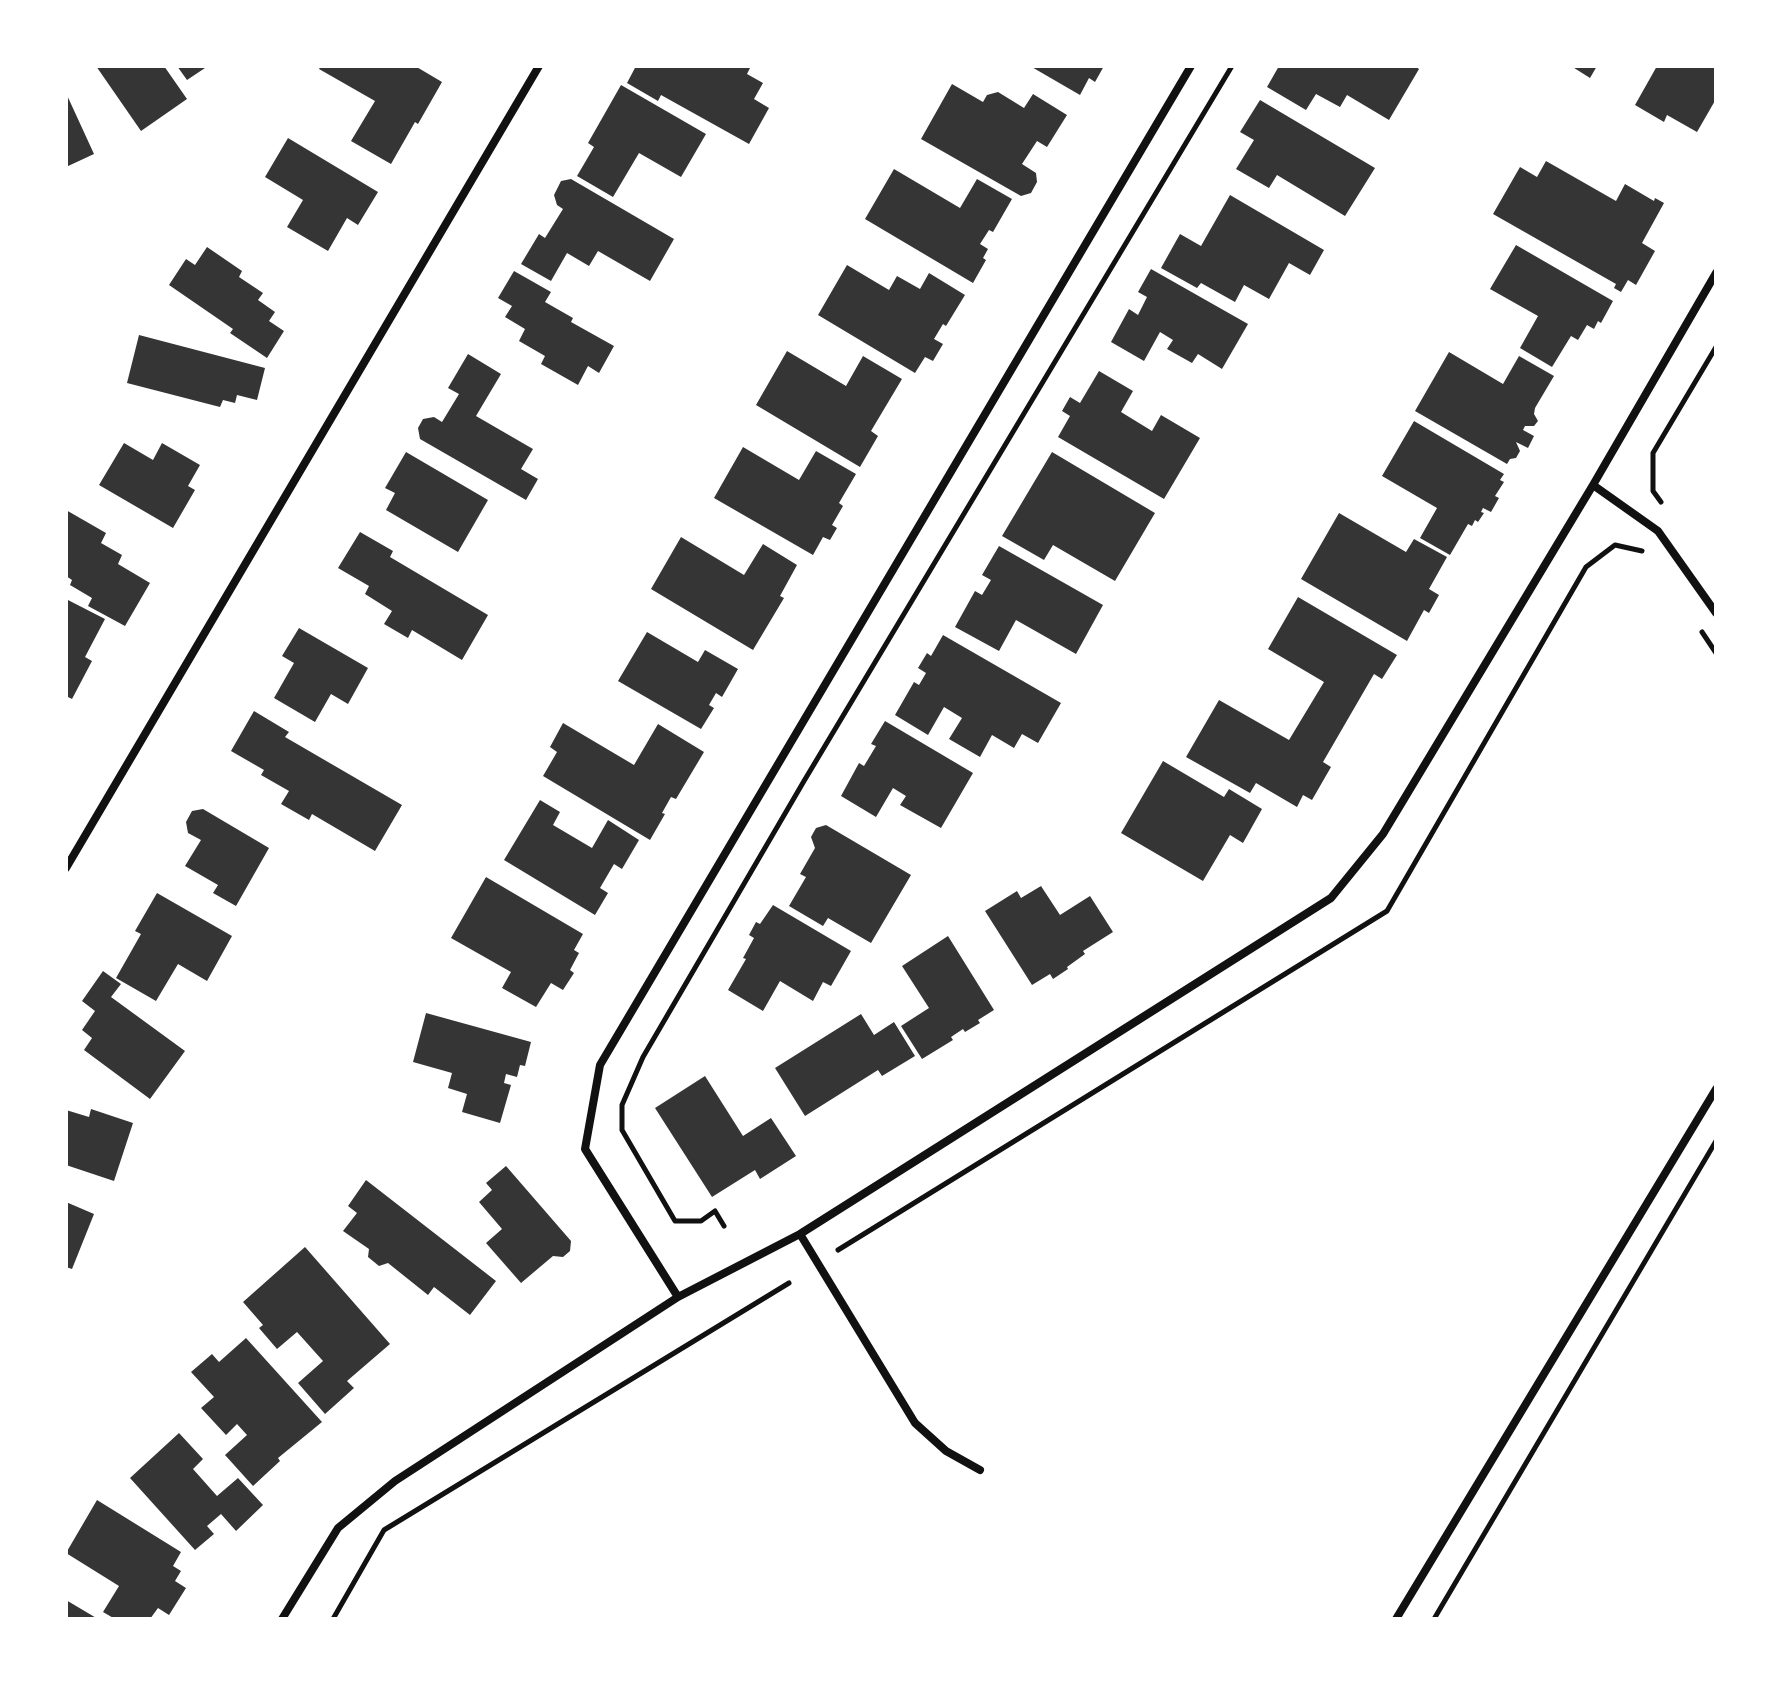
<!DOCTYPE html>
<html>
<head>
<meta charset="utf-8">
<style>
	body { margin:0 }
	#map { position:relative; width:1782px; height:1685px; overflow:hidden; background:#fff; font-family:"Public Sans",sans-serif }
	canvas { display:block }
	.frame { position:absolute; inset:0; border:68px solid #fff; pointer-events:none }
</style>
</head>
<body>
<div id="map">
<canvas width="1782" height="1685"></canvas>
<div class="frame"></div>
</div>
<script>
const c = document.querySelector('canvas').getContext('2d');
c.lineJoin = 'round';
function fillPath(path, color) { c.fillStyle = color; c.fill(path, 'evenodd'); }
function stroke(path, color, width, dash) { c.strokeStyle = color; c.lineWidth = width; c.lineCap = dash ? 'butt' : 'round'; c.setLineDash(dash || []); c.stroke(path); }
fillPath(new Path2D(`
	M 96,66 L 164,66 L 187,99 L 141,131 Z
	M 177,66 L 208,66 L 187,80 Z
	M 321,66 L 415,66 L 442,82 L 418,124 L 415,122 L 391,164 L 351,141 L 375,101 L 319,69 Z
	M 636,66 L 751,66 L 747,74 L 763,83 L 754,99 L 769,108 L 749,144 L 661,95 L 658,101 L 627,83 Z
	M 1030,66 L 1104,66 L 1095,82 L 1089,78 L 1080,95 Z
	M 1279,66 L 1415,66 L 1419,69 L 1389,120 L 1347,95 L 1340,107 L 1316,94 L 1306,110 L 1267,87 Z
	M 1571,66 L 1597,66 L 1590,78 Z
	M 1657,66 L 1716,66 L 1716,99 L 1697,132 L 1667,115 L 1664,122 L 1635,105 Z
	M 952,84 L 983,102 L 987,95 L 998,92 L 1024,108 L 1033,94 L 1067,115 L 1047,147 L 1037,141 L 1022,164 L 1036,173 L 1037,182 L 1031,193 L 1021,196 L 921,139 Z
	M 621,85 L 706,134 L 681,177 L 639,153 L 613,197 L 577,176 L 594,147 L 588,143 Z
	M 66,93 L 94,154 L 66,167 Z
	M 1260,100 L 1375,168 L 1345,216 L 1277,175 L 1269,188 L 1236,169 L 1254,140 L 1240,132 Z
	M 288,138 L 378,192 L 358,225 L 347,218 L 328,251 L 287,227 L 303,200 L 265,177 Z
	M 1546,161 L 1616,201 L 1625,184 L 1654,201 L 1655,198 L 1664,203 L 1642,243 L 1655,251 L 1636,285 L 1628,280 L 1621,292 L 1614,288 L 1616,284 L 1493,214 L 1520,167 L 1537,177 Z
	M 894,169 L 960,208 L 977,179 L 1012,199 L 993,232 L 989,230 L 980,244 L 988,249 L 983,258 L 986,260 L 973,283 L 865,219 Z
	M 571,179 L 674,239 L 650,281 L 598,251 L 589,266 L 567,253 L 551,281 L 521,264 L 539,234 L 545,238 L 563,209 L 557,205 L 554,195 L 561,181 Z
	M 1230,195 L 1324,250 L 1310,275 L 1289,263 L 1269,299 L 1244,285 L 1235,302 L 1201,283 L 1197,288 L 1161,268 L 1180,234 L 1201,246 Z
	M 1516,245 L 1613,301 L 1601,323 L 1598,321 L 1594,329 L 1587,325 L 1578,340 L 1571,336 L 1552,367 L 1520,348 L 1538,316 L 1490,289 Z
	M 207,247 L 242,271 L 239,277 L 263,293 L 258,300 L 275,312 L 269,321 L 284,331 L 267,358 L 230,333 L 233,329 L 169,285 L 186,259 L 195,265 Z
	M 847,265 L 889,290 L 897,276 L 920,289 L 929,273 L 965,295 L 946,326 L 943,324 L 934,339 L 943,344 L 933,361 L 925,357 L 915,373 L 818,315 Z
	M 1151,269 L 1248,324 L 1222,369 L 1198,354 L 1192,363 L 1167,349 L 1173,340 L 1160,332 L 1144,361 L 1111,342 L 1129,309 L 1138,315 L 1147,297 L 1138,292 Z
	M 514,271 L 551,292 L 545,302 L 573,318 L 571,322 L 614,346 L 599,373 L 588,366 L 578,385 L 541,364 L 545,356 L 519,341 L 525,329 L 505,317 L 512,306 L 498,298 Z
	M 139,335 L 265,368 L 257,400 L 237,395 L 235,403 L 223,400 L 220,407 L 127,383 Z
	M 787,351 L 846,386 L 863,356 L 902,379 L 871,431 L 878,436 L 860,467 L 756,405 Z
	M 1449,352 L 1503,384 L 1519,356 L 1554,376 L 1535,408 L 1534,414 L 1538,421 L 1534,426 L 1525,426 L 1523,430 L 1534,436 L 1528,448 L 1516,442 L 1520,451 L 1516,458 L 1510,459 L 1507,464 L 1415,411 Z
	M 468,354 L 501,374 L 476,416 L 533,449 L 521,469 L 538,479 L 526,500 L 420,439 L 418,428 L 423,419 L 434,417 L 442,422 L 459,394 L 448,388 Z
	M 1099,371 L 1133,391 L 1121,412 L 1152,431 L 1161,415 L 1200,438 L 1164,499 L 1058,437 L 1070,416 L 1062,411 L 1070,397 L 1080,403 Z
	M 1414,421 L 1504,474 L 1500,480 L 1504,482 L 1495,496 L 1499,498 L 1491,512 L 1483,508 L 1481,512 L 1484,513 L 1478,522 L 1475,520 L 1472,526 L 1468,524 L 1450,555 L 1420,538 L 1437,508 L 1382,476 Z
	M 124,443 L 153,460 L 162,443 L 200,465 L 188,486 L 195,490 L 173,528 L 99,485 Z
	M 743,447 L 799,480 L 816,451 L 856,474 L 839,503 L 843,506 L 832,525 L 837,528 L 830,540 L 823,537 L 813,555 L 714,498 Z
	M 406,452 L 488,500 L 458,552 L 386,510 L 395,493 L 385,488 Z
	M 1052,452 L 1155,513 L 1115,581 L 1053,545 L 1044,560 L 1002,536 Z
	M 66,510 L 106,533 L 101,543 L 122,555 L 118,564 L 150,583 L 125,626 L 88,606 L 92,598 L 70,585 L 72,580 L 66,576 Z
	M 1339,513 L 1406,552 L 1414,539 L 1447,557 L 1429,589 L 1439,595 L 1429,613 L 1424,610 L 1407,641 L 1301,579 Z
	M 360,532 L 393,551 L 390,557 L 488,615 L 462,660 L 412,630 L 408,638 L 384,624 L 392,611 L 365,594 L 369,586 L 338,568 Z
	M 681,537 L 744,575 L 763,544 L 797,565 L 780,596 L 784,598 L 753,650 L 651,589 Z
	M 999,546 L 1103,605 L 1076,654 L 1016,620 L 999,651 L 955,627 L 975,591 L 982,595 L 991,580 L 982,575 Z
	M 1298,597 L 1397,655 L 1382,679 L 1374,674 L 1323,762 L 1331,767 L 1312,800 L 1303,795 L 1297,807 L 1256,783 L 1250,793 L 1186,757 L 1219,700 L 1289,740 L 1324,682 L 1268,649 Z
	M 66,599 L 105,619 L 85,657 L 92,661 L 72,699 L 66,696 Z
	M 299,628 L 368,668 L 348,704 L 331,694 L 315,722 L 274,698 L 294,663 L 282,656 Z
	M 647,632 L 698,662 L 705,650 L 738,669 L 722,697 L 716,693 L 709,705 L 714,708 L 701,729 L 618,681 Z
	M 943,635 L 1061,703 L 1038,743 L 1022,734 L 1014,748 L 992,735 L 980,757 L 949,739 L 962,718 L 944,707 L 928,735 L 895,715 L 914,682 L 919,685 L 926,673 L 918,668 L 927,653 L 931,656 Z
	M 254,711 L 289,732 L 285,737 L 402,805 L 375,851 L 312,814 L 309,820 L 281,804 L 289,791 L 261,775 L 264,770 L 231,751 Z
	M 885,721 L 973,773 L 941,828 L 900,805 L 906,796 L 893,788 L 876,817 L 841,796 L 859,763 L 864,766 L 876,746 L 871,744 Z
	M 563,723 L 634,765 L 658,724 L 704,752 L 676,799 L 671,797 L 662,813 L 665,814 L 650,840 L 543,776 L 557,752 L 550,747 Z
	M 1163,761 L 1224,797 L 1229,789 L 1262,809 L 1243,843 L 1230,835 L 1203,881 L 1121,833 Z
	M 540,800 L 560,812 L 553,825 L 592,848 L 608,820 L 639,840 L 622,869 L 614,864 L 600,888 L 608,893 L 595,915 L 504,860 Z
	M 203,809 L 269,848 L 236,906 L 213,893 L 218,885 L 185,866 L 201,840 L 188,833 L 186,822 L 192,811 Z
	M 826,825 L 911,875 L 871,943 L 828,918 L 823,926 L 789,906 L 806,877 L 800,874 L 815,848 L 811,837 L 816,828 Z
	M 486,877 L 583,934 L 574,950 L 579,953 L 570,970 L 574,973 L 563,990 L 551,983 L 536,1007 L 502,988 L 511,972 L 451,938 Z
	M 1041,886 L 1060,915 L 1090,896 L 1113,932 L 1083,951 L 1085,954 L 1067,967 L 1068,969 L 1053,979 L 1050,974 L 1032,985 L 985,911 L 1017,891 L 1021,898 Z
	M 157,893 L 232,936 L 207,981 L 178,964 L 156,1001 L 116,978 L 141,934 L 135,931 Z
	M 773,905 L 851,951 L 831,986 L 823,982 L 813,1001 L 780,981 L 763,1011 L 728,990 L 746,959 L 743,958 L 754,938 L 749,935 L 756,922 L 760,924 Z
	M 948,936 L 994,1010 L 978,1020 L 980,1023 L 965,1032 L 963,1029 L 951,1037 L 953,1040 L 922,1059 L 901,1026 L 929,1008 L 902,966 Z
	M 103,971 L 121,984 L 111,997 L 185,1051 L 150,1099 L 84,1050 L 92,1038 L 82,1030 L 95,1011 L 82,1001 Z
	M 426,1013 L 531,1042 L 525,1066 L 520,1065 L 517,1077 L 506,1074 L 504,1083 L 511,1085 L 500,1123 L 462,1112 L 467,1094 L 448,1088 L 452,1073 L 413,1062 Z
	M 861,1014 L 874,1035 L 894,1022 L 915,1056 L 882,1076 L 878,1070 L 805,1116 L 775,1068 Z
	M 705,1076 L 743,1136 L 771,1118 L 796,1156 L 760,1179 L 755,1170 L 712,1197 L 655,1108 Z
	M 91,1109 L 133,1123 L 114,1181 L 66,1165 L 66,1110 L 89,1117 Z
	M 506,1166 L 571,1241 L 570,1251 L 563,1257 L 553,1256 L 521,1283 L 486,1243 L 502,1229 L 479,1202 L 492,1190 L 486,1183 Z
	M 366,1180 L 496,1281 L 470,1315 L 434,1287 L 428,1295 L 388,1263 L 379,1266 L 368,1257 L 369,1249 L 343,1231 L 357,1213 L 348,1206 Z
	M 66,1202 L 94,1214 L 72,1269 L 66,1267 Z
	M 305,1247 L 390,1344 L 347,1381 L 354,1388 L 325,1414 L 298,1383 L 323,1361 L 297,1332 L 277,1349 L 259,1328 L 263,1325 L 243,1302 Z
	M 246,1338 L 322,1422 L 278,1458 L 280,1461 L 253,1486 L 225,1455 L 247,1435 L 237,1424 L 226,1435 L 201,1408 L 214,1397 L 191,1372 L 212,1354 L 219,1362 Z
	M 179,1433 L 203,1459 L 193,1469 L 217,1496 L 238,1478 L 263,1505 L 236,1531 L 221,1514 L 207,1526 L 214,1534 L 195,1550 L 130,1478 Z
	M 97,1500 L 181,1552 L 173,1566 L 181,1571 L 175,1581 L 186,1588 L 169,1615 L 158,1608 L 150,1619 L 115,1619 L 103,1612 L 119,1586 L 66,1553 Z
	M 66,1600 L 98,1619 L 66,1619 Z`), '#353535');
stroke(new Path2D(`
	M 1661,502 L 1653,491 L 1653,453 L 1716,347
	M 1702,632 L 1716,653
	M 724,1226 L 715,1211 L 701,1221 L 675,1221 L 622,1130 L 622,1105 L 643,1057 L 804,781 L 1232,66
	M 838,1250 L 1387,911 L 1586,567 L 1615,545 L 1642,551
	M 333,1619 L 384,1530 L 789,1283
	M 1434,1619 L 1716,1141`), '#111', 5);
stroke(new Path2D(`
	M 1593,485 L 1658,531 L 1716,613
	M 66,868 L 539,66
	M 800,1234 L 915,1423 L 946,1451 L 980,1470
	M 678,1297 L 585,1149 L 600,1065 L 1191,66
	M 282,1619 L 338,1528 L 395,1481 L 678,1297 L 800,1234 L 1331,898 L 1383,834 L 1593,485 L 1716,273
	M 1396,1619 L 1716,1089`), '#111', 8);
</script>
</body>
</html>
